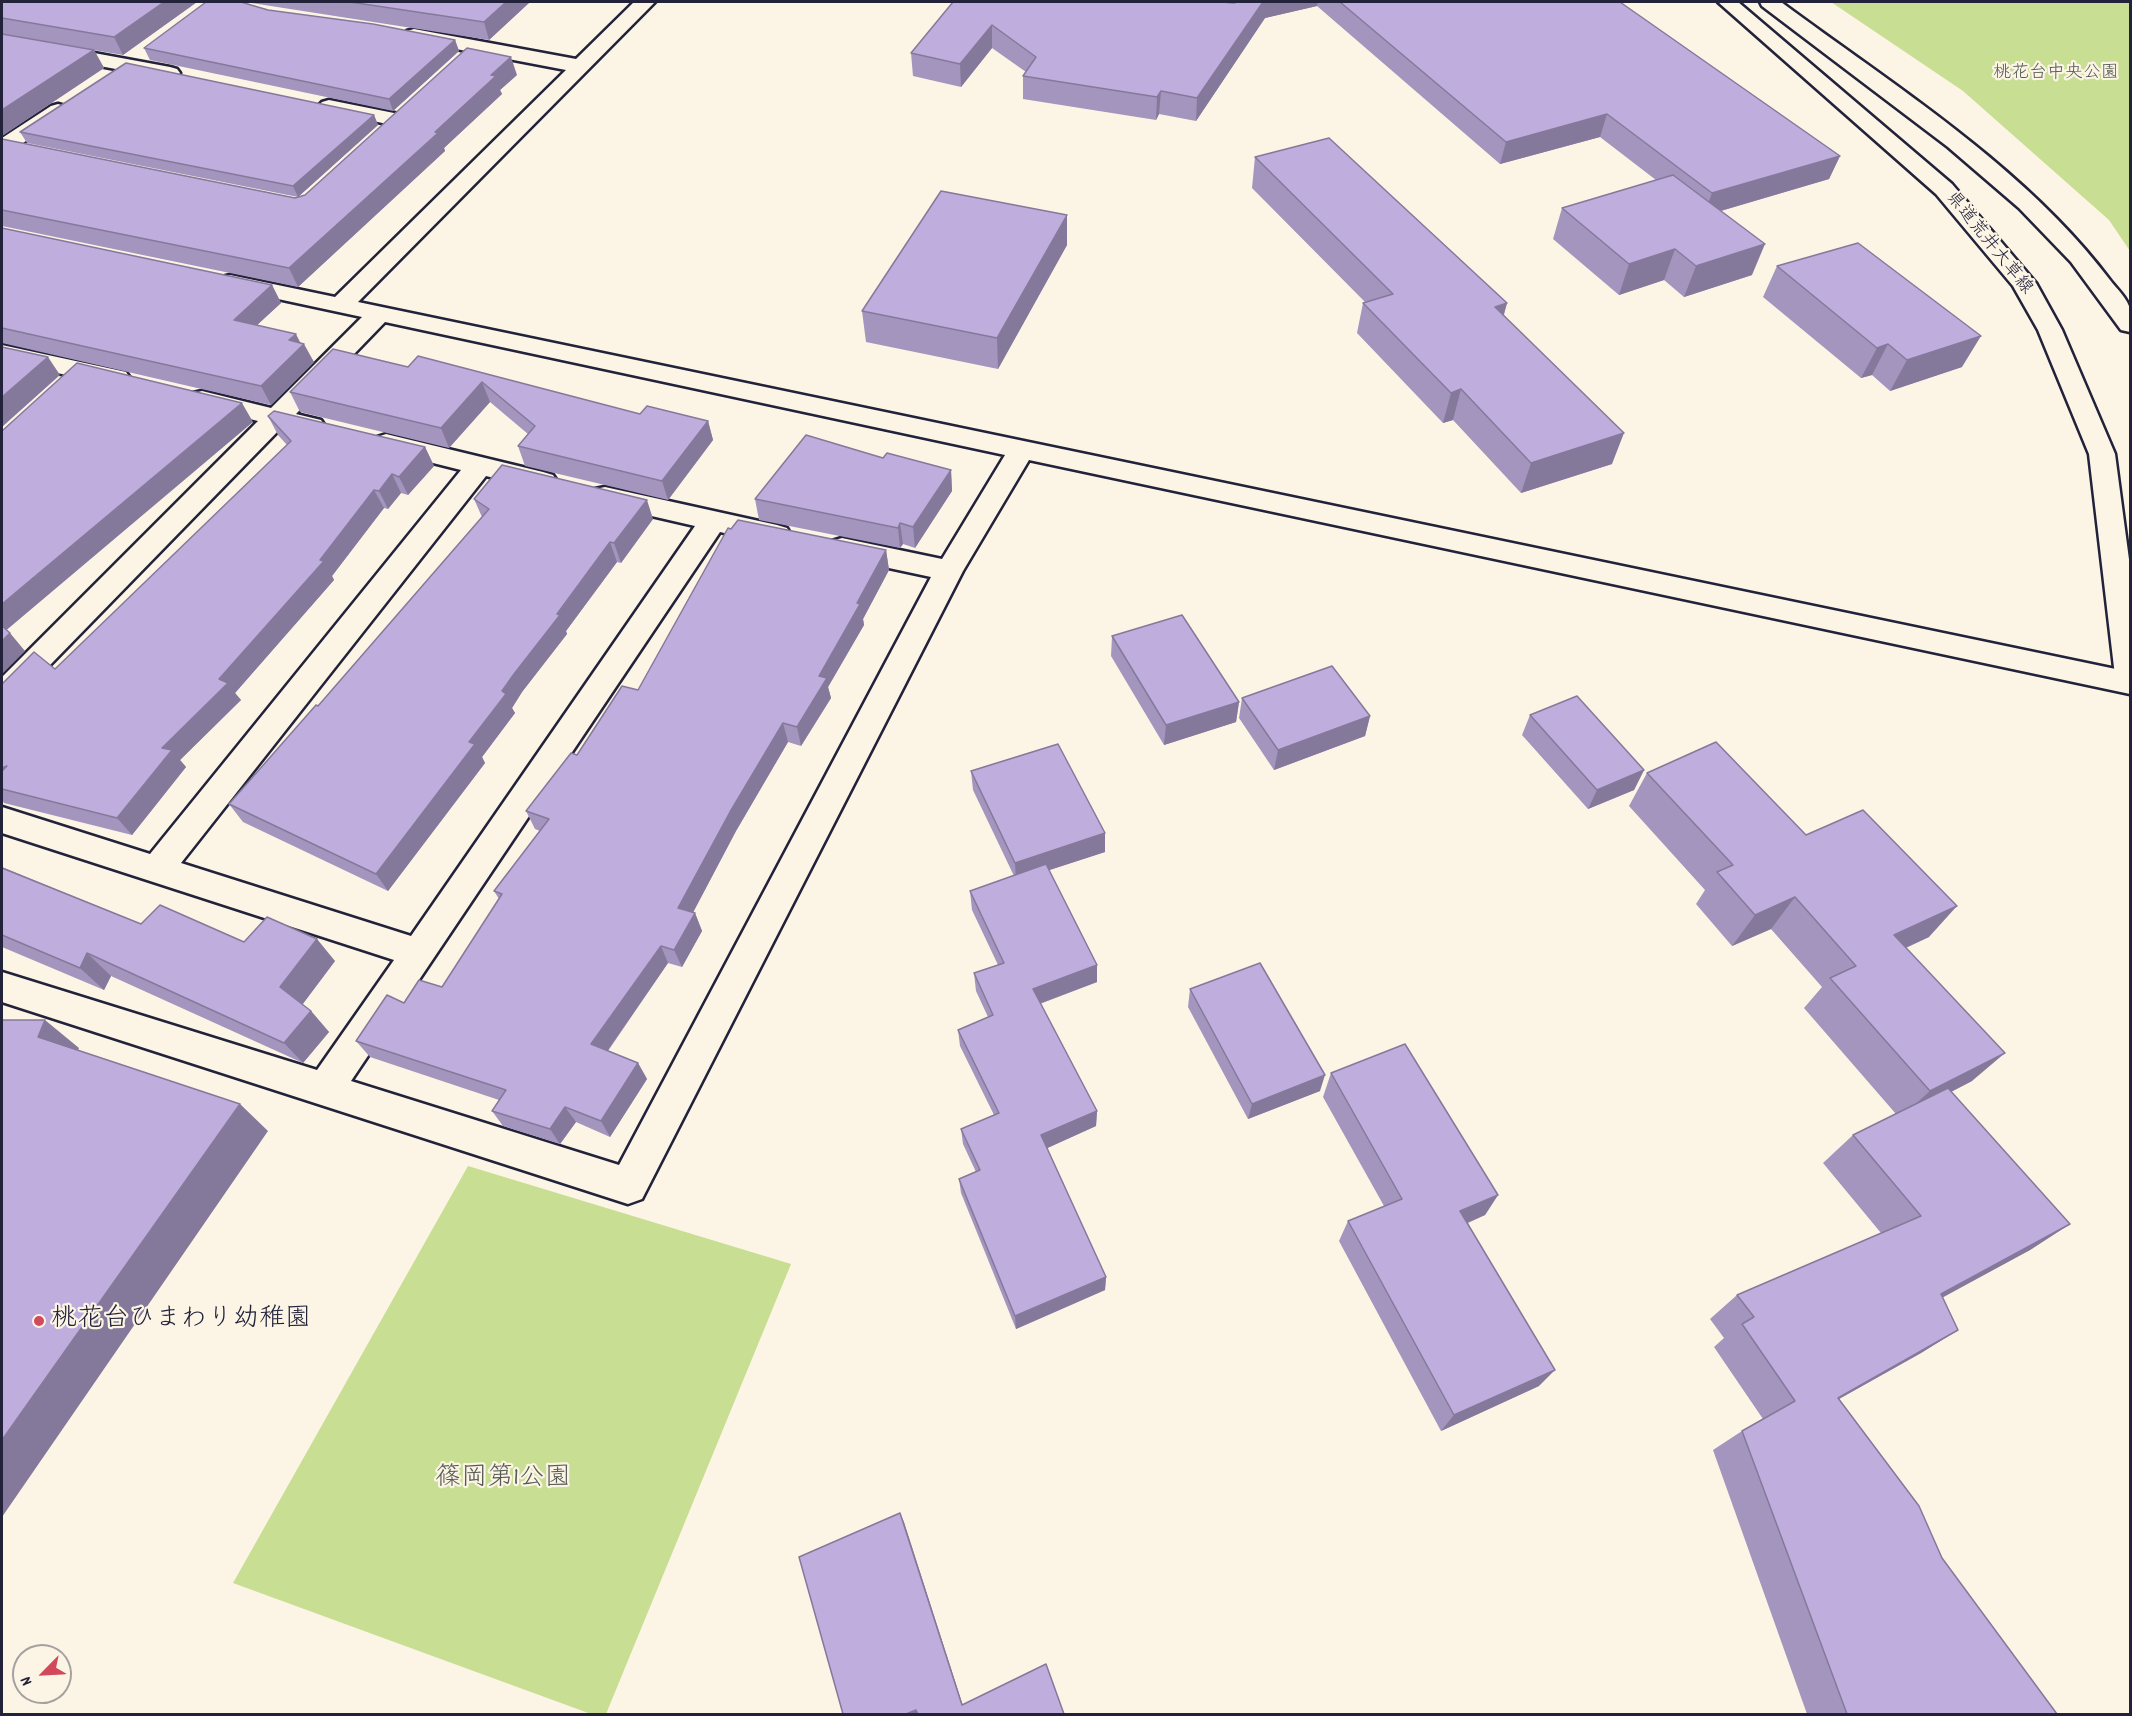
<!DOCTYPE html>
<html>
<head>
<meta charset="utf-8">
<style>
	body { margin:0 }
	#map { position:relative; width:2132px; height:1716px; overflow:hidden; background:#fcf5e5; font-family:Dekko,sans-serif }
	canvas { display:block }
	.frame { position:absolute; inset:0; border:3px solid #22223b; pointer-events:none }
	.north { position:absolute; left:12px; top:1644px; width:60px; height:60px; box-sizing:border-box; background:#fcf5e5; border:2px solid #a5a1a1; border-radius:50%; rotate:246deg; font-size:16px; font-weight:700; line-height:24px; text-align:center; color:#22223b }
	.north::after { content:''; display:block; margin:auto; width:21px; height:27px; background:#d1495b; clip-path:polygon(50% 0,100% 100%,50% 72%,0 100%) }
</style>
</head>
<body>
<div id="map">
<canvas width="2132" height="1716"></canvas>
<div class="frame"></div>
<div class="north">N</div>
</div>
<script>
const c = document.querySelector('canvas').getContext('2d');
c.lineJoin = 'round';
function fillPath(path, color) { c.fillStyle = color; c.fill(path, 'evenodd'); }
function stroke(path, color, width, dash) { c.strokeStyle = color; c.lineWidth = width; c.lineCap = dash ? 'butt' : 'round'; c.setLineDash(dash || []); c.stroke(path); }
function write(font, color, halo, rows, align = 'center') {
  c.font = font + ' Dekko,"Klee One",sans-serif'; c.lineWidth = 4.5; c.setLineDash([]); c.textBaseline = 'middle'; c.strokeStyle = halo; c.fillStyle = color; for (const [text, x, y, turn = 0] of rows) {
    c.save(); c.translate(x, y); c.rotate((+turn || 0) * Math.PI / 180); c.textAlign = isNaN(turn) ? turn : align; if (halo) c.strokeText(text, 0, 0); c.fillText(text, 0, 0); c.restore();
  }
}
fillPath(new Path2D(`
	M 1831,2 L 2130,2 L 2130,251 L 2109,220 L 1963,91 Z
	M 468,1166 L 791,1264 L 606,1714 L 591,1714 L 233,1583 Z`), '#c8de93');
const minor = new Path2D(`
	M 634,2 L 655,2 L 358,302 L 2130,672 L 2130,694 L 1029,460 L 963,571 L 642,1199 L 628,1204 L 2,1002 L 2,972 L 317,1070 L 394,960 L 2,833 L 2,807 L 150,854 L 461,470 L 377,449 L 373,443 L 377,437 L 386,434 L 543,472 L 553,475 L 557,481 L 553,487 L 543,490 L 486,476 L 181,863 L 411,936 L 695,526 L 595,503 L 591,496 L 595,489 L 605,487 L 777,525 L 787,528 L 791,535 L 787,542 L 777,545 L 720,532 L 351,1081 L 619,1165 L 931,577 L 842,558 L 832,555 L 828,548 L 832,541 L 842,538 L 942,559 L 1005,455 L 385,322 L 296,414 L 321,420 L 325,426 L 321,432 L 312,434 L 282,427 L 13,703 L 2,706 L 2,677 L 258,421 L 193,405 L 189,399 L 193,393 L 202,391 L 271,408 L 362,317 L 222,287 L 218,282 L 222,277 L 230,275 L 335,297 L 566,70 L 414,41 L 407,39 L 404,35 L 407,31 L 414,29 L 576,59 Z
	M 2,36 L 170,67 L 177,69 L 180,73 L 177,77 L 170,79 L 2,48 Z
	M 329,100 L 409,116 L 412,121 L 409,126 L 401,127 L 322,110 L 318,106 L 322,102 Z
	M 58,104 L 65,106 L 69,110 L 65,114 L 10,152 L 2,153 L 2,138 L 51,106 Z
	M 2,345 L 117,370 L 126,372 L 130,378 L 126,384 L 117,386 L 2,361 Z`);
const major = new Path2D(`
	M 1718,2 L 1738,2 L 1952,184 L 2036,283 L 2062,330 L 2115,454 L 2130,567 L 2130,687 L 2119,684 L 2115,676 L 2089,454 L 2038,330 L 2013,286 L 1936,194 Z
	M 1760,2 L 1781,2 C 1893,85 2025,167 2110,280 C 2116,288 2129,300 2130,310 C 2132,317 2130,325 2130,332 L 2121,330 L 2071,262 L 2019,208 L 1948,147 L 1762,6 Z`);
stroke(minor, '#22223b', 5);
stroke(major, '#22223b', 5);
fillPath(minor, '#fcf5e5');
fillPath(major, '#fcf5e5');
fillPath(new Path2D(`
	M 2,2 L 197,2 L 123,55 L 46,42 L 94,50 L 104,68 L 2,136 Z
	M 245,2 L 530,2 L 489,40 Z
	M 953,2 L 1620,2 L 1840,156 L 1829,179 L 1721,211 L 1752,275 L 1684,297 L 1664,280 L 1619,295 L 1553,239 L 1562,208 L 1656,180 L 1600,137 L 1500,164 L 1317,6 L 1265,18 L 1196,121 L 1159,114 L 1156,120 L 1023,99 L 1023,76 L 1026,72 L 992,48 L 961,87 L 913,76 L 911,53 Z
	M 268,10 L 455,40 L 459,51 L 393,111 L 150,60 L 144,48 Z
	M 517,75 L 500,90 L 502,94 L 444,148 L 445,151 L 298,287 L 2,226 L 2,139 L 295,198 L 305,195 Z
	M 374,115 L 378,125 L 298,197 L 27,143 L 20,132 Z
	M 1255,157 L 1507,303 L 1504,315 L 1612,464 L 1521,493 L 1453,420 L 1443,423 L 1357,333 L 1363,303 L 1365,302 L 1252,188 Z
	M 1067,215 L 1067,245 L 998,369 L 866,342 L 862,311 Z
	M 2,228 L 272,285 L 281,303 L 257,325 L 300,342 L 314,362 L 271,405 L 2,343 Z
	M 1777,266 L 1962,367 L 1890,391 L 1872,375 L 1861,378 L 1763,297 Z
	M 408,367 L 640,414 L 708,421 L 713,440 L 668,500 L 525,466 L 518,446 L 528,434 L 490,402 L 449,448 L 300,412 L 290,392 Z
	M 268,416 L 425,447 L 434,466 L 408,495 L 401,493 L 388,509 L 384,508 L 332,576 L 334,580 L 235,693 L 241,700 L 180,760 L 186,767 L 132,835 L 4,803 L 2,800 L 2,684 L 55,669 L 287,445 L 278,435 Z
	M 883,458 L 951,470 L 952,491 L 915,548 L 903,544 L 900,548 L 759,520 L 755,499 Z
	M 474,499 L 653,519 L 621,563 L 617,562 L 566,631 L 567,634 L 522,692 L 512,708 L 515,713 L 482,757 L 485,763 L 388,891 L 243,822 L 229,804 L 318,706 L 482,517 Z
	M 886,550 L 889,570 L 863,619 L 864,625 L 828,687 L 831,698 L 801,746 L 788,742 L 736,831 L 693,912 L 695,913 L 702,931 L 682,967 L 668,963 L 608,1051 L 638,1063 L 647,1079 L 610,1137 L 576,1122 L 560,1144 L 503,1126 L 492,1111 L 499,1100 L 370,1057 L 356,1041 L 404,1003 L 442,987 L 499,899 L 494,891 L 540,831 L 535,829 L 526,811 L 638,690 Z
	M 1112,636 L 1239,702 L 1236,722 L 1164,745 L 1111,656 Z
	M 1242,698 L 1370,716 L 1365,736 L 1274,770 L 1239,718 Z
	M 1530,715 L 1644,770 L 1634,790 L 1588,809 L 1522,735 Z
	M 971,771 L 1105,852 L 1049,870 L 1097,982 L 1040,1004 L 1097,1111 L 1096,1126 L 1047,1148 L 1106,1277 L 1105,1290 L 1016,1329 L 961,1193 L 959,1179 L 976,1172 L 963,1144 L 961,1129 L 994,1115 L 960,1046 L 958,1030 L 988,1017 L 976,991 L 974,973 L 998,965 L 972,910 L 970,891 L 1014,876 L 973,790 Z
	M 1647,773 L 1806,835 L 1929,937 L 1906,948 L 1972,1081 L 1951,1092 L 2070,1224 L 2030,1250 L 1942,1297 L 1958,1330 L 1921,1353 L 1839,1399 L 1942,1558 L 2057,1714 L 1807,1714 L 1713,1450 L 1742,1431 L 1763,1419 L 1714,1347 L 1724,1338 L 1710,1319 L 1737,1295 L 1881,1233 L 1823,1163 L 1853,1135 L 1896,1114 L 1804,1008 L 1822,987 L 1771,929 L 1732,946 L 1696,904 L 1705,890 L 1629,806 Z
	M 2,867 L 141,924 L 244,942 L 335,961 L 302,1005 L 311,1011 L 329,1032 L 303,1063 L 111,976 L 104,990 L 2,947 Z
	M 1190,989 L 1320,1091 L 1248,1119 L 1188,1007 Z
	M 1331,1073 L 1498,1195 L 1485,1215 L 1468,1223 L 1539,1386 L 1441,1431 L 1339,1241 L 1348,1221 L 1384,1206 L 1323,1097 Z`), '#a395be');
fillPath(new Path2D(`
	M 164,2 L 197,2 L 123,55 L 114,37 Z
	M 506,2 L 530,2 L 489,40 L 484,22 Z
	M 1263,2 L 1318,2 L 1317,6 L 1265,18 L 1196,121 L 1197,98 Z
	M 992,25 L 992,48 L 961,87 L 960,64 Z
	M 455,40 L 459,51 L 393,111 L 389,99 Z
	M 94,50 L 104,68 L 2,136 L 2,110 Z
	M 511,57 L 517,75 L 500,90 L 502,94 L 444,148 L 445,151 L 298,287 L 289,268 L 435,132 L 491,75 Z
	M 1161,91 L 1159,114 L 1156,120 L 1157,97 Z
	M 1607,114 L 1600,137 L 1500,164 L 1506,142 Z
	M 374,115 L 378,125 L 298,197 L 293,186 Z
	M 1840,156 L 1829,179 L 1703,216 L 1712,193 Z
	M 1067,215 L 1067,245 L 998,369 L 997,338 Z
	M 1765,244 L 1752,275 L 1684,297 L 1696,266 Z
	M 1675,249 L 1664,280 L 1619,295 L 1629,264 Z
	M 272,285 L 281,303 L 243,338 L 234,320 Z
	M 1507,303 L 1498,333 L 1495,307 Z
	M 296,334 L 302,346 L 304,344 L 314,362 L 271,405 L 261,386 L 289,340 Z
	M 1981,336 L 1962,367 L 1890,391 L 1907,360 Z
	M 1888,344 L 1872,375 L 1861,378 L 1877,348 Z
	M 48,357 L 60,375 L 2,427 L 2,397 Z
	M 482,382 L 490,402 L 449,448 L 441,428 Z
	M 1461,389 L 1453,420 L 1443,423 L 1451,393 Z
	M 242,403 L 253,422 L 3,633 L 2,631 L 2,604 Z
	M 708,421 L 713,440 L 668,500 L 662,481 Z
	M 1624,433 L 1612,464 L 1521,493 L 1531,463 Z
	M 425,447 L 434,466 L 408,495 L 399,477 Z
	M 951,470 L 952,491 L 915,548 L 913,527 Z
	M 392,474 L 401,493 L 388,509 L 379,491 Z
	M 374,490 L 384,508 L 332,576 L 334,580 L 235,693 L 241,700 L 180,760 L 186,767 L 132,835 L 117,818 L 162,748 L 320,560 Z
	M 647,500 L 653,519 L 621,563 L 614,543 Z
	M 900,523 L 903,544 L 900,548 L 898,528 Z
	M 610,542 L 617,562 L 566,631 L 567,634 L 522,692 L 512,708 L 515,713 L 482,757 L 485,763 L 388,891 L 376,874 L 514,674 Z
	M 886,550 L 889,570 L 863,619 L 864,625 L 828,687 L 831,698 L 801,746 L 797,727 L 819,676 L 857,603 Z
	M 10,633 L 25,651 L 2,674 L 2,641 Z
	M 1239,702 L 1236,722 L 1164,745 L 1166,725 Z
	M 1370,716 L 1365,736 L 1274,770 L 1278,750 Z
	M 783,723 L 788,742 L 736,831 L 686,926 L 678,908 L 730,812 Z
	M 1644,770 L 1634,790 L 1588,809 L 1597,790 Z
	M 1105,833 L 1105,852 L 1016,881 L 1015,863 Z
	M 1795,897 L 1771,929 L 1732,946 L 1755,915 Z
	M 1957,906 L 1929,937 L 1867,965 L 1894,935 Z
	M 695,913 L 702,931 L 682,967 L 674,950 Z
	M 317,939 L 335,961 L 299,1009 L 280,987 Z
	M 661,946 L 668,963 L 601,1060 L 591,1044 Z
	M 87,953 L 111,976 L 104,990 L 80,968 Z
	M 1097,965 L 1097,982 L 1033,1006 L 1033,989 Z
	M 311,1011 L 329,1032 L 303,1063 L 284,1043 Z
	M 45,1020 L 79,1048 L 72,1065 L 38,1037 Z
	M 2005,1053 L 1972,1081 L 1900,1118 L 1930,1091 Z
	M 638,1063 L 647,1079 L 610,1137 L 601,1121 Z
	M 1325,1075 L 1320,1091 L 1248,1119 L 1252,1104 Z
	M 240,1104 L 268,1131 L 2,1517 L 2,1440 Z
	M 565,1107 L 576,1122 L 560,1144 L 550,1129 Z
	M 1097,1111 L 1096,1126 L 1041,1151 L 1041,1135 Z
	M 1498,1195 L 1485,1215 L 1448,1231 L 1460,1211 Z
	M 2070,1224 L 2030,1250 L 1905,1318 L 1941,1294 Z
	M 1106,1277 L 1105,1290 L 1016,1329 L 1015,1316 Z
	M 1958,1330 L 1921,1353 L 1805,1418 L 1838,1398 Z
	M 1555,1370 L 1539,1386 L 1441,1431 L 1454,1415 Z
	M 900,1513 L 904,1522 L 964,1709 L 962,1705 Z
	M 916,1710 L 919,1714 L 906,1714 Z`), '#85799b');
const building = new Path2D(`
	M 2,2 L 164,2 L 114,37 L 2,18 Z
	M 206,2 L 241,2 L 268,10 L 373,24 L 455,40 L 389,99 L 144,48 Z
	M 350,2 L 506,2 L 484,22 Z
	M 953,2 L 1222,2 L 1234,3 L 1236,2 L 1263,2 L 1197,98 L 1161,91 L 1157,97 L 1023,76 L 1036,57 L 992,25 L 960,64 L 911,53 Z
	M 1340,2 L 1620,2 L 1840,156 L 1712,193 L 1607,114 L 1506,142 Z
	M 2,34 L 94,50 L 2,110 Z
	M 467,48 L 511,57 L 491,75 L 496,76 L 435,132 L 438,133 L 289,268 L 2,210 L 2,139 L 295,198 L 305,195 Z
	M 126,63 L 374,115 L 293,186 L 20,132 Z
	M 1329,138 L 1507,303 L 1495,307 L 1624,433 L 1531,463 L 1461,389 L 1451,393 L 1363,303 L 1393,294 L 1255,157 Z
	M 1673,175 L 1765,244 L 1696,266 L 1675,249 L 1629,264 L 1562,208 Z
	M 941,191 L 1067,215 L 997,338 L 862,311 Z
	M 2,228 L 272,285 L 234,320 L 296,334 L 289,340 L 304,344 L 261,386 L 2,328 Z
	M 1858,243 L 1981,336 L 1907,360 L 1888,344 L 1877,348 L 1777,266 Z
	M 2,347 L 48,357 L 2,397 Z
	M 333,349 L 408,367 L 418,356 L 640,414 L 647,406 L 708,421 L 662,481 L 518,446 L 535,426 L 482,382 L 441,428 L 290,392 Z
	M 77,363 L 242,403 L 2,604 L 2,431 Z
	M 274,411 L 425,447 L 399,477 L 392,474 L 379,491 L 374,490 L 320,560 L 324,561 L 219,679 L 228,683 L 162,748 L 172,750 L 117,818 L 2,789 L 2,771 L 7,766 L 2,768 L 2,684 L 34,652 L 55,669 L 291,441 L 268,416 Z
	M 806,435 L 883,458 L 887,453 L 951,470 L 913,527 L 900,523 L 898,528 L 755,499 Z
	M 502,465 L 647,500 L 614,543 L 610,542 L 557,614 L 560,615 L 514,674 L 502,691 L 506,694 L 469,742 L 475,744 L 376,874 L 229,804 L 316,705 L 318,706 L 489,509 L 474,499 Z
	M 738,520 L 886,550 L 857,603 L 860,604 L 819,676 L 827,678 L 797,727 L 783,723 L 730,812 L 678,908 L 695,913 L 674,950 L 661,946 L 591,1044 L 638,1063 L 601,1121 L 565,1107 L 550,1129 L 492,1111 L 506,1090 L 356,1041 L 387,995 L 404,1003 L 419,980 L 442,987 L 502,894 L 494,891 L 549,819 L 526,811 L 571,753 L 577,755 L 622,686 L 638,690 L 728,528 L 731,529 Z
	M 1182,615 L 1239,702 L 1166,725 L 1112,636 Z
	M 2,626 L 10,633 L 2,641 Z
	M 1332,666 L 1370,716 L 1278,750 L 1242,698 Z
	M 1577,696 L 1644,770 L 1597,790 L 1530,715 Z
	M 1716,742 L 1806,835 L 1863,810 L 1957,906 L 1894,935 L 2005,1053 L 1930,1091 L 1830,978 L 1856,966 L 1795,897 L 1755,915 L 1717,872 L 1733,865 L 1647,773 Z
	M 1058,744 L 1105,833 L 1015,863 L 971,771 Z
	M 1046,864 L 1097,965 L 1033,989 L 1097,1111 L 1041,1135 L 1106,1277 L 1015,1316 L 959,1179 L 980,1170 L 961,1129 L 999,1113 L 958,1030 L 993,1015 L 974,973 L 1004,963 L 970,891 Z
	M 2,868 L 141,924 L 160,905 L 244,942 L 267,917 L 317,939 L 280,987 L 311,1011 L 284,1043 L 87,953 L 80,968 L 2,935 Z
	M 1260,963 L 1325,1075 L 1252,1104 L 1190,989 Z
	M 2,1020 L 45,1020 L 38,1037 L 240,1104 L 2,1440 Z
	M 1405,1044 L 1498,1195 L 1460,1211 L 1555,1370 L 1454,1415 L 1348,1221 L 1402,1199 L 1331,1073 Z
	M 1948,1088 L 2070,1224 L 1941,1294 L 1958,1330 L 1838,1398 L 1919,1506 L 1942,1558 L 2057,1714 L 1847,1714 L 1742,1431 L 1795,1401 L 1742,1324 L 1754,1317 L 1737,1295 L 1921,1216 L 1853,1135 Z
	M 900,1513 L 962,1705 L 1046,1664 L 1064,1714 L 918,1714 L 916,1710 L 906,1714 L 843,1714 L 799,1557 Z`);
fillPath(building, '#beaddd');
stroke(building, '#85799b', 1.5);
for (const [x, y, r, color] of [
	[39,1321,6,"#d1495b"]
]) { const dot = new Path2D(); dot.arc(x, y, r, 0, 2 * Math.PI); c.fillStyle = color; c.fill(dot); stroke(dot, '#fcf5e5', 2); }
write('18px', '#545a55', '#fcf5e5', [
	["桃花台中央公園",2056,75]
]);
write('18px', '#22223b', '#fcf5e5', [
	["県道荒井大草線",1988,244,51]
]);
write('26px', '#22223b', '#fcf5e5', [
	["桃花台ひまわり幼稚園",51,1321]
], 'left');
write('26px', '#545a55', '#fcf5e5', [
	["篠岡第1公園",503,1480]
]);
</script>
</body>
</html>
